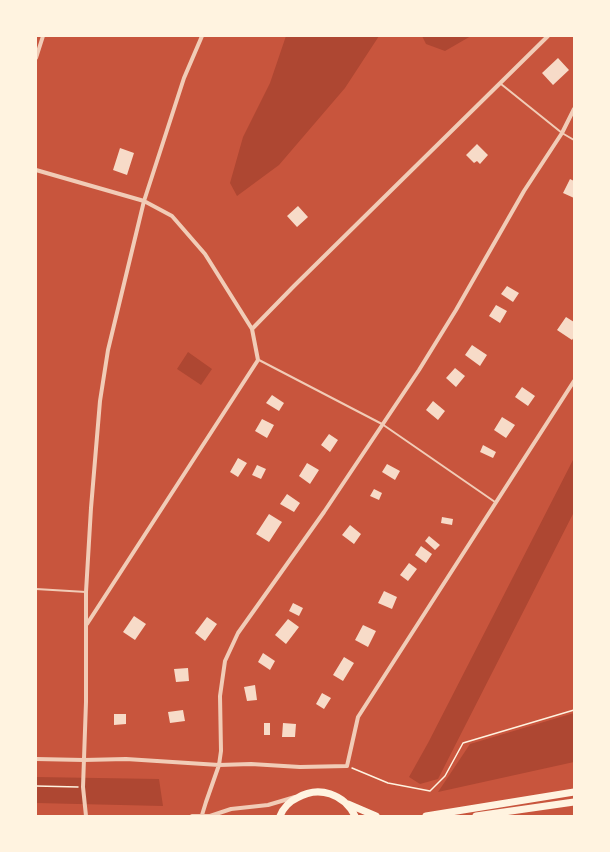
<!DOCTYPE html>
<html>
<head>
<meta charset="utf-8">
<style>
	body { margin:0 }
	#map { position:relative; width:610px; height:852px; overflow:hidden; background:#c8553d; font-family:Mulish,sans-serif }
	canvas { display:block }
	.frame { position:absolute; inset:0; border:37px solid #fff3e0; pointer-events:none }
</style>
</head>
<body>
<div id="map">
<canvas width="610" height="852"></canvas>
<div class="frame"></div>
</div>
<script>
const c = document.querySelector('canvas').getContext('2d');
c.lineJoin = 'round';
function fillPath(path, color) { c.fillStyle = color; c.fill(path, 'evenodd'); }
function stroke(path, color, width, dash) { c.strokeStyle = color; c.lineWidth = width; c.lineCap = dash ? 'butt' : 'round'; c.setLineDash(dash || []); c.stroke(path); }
fillPath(new Path2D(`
	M 286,36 L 379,36 L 345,88 L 279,165 L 237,196 L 230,183 L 243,137 L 270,83 Z
	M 422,36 L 471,36 L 445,51 L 426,44 Z
	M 188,352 L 212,369 L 201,385 L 177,369 Z
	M 574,458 L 574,512 L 438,779 L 420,784 L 409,777 L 428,743 Z
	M 574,713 L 574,762 L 438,792 L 470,744 Z
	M 36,777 L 159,779 L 163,806 L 36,803 Z`), '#ae4732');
fillPath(new Path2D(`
	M 558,58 L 569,70 L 553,85 L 542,73 Z
	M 477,144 L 488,155 L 480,164 L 477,161 L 474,163 L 466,155 Z
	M 120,148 L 134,153 L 127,175 L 113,170 Z
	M 570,179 L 574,181 L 574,198 L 563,193 Z
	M 298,206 L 308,217 L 297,227 L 287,216 Z
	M 507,286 L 519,293 L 513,302 L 501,294 Z
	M 496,305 L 507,311 L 500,323 L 489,316 Z
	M 566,317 L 574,322 L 574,337 L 572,340 L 557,330 Z
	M 472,345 L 487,355 L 480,366 L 465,355 Z
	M 455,368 L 465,376 L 456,387 L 446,378 Z
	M 522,387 L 535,396 L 528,406 L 515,397 Z
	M 272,395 L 284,403 L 279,411 L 266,403 Z
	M 433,401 L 445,411 L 438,420 L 426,410 Z
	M 502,417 L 515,425 L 506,438 L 494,430 Z
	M 262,419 L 274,425 L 267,438 L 255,431 Z
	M 329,434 L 338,440 L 330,452 L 321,445 Z
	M 483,445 L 496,452 L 493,458 L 480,452 Z
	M 238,458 L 247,463 L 238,477 L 230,472 Z
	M 307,463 L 319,470 L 310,484 L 299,476 Z
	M 387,464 L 400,471 L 395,480 L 382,472 Z
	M 257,465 L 266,469 L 261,479 L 252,475 Z
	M 374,489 L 382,493 L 379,500 L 370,496 Z
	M 287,494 L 300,503 L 294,512 L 280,504 Z
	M 269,514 L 282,522 L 269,542 L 256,534 Z
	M 442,517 L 453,519 L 452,525 L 441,523 Z
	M 350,525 L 361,534 L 354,544 L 342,535 Z
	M 429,536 L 440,545 L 435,550 L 425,541 Z
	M 421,546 L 432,554 L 426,563 L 415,555 Z
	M 409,563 L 417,569 L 408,581 L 400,575 Z
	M 384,591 L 397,597 L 392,609 L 378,603 Z
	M 293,603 L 303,608 L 299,616 L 289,611 Z
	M 134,616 L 146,624 L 135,640 L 123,632 Z
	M 207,617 L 217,624 L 205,641 L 195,633 Z
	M 288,619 L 299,627 L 286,644 L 275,635 Z
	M 363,625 L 376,631 L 368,647 L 355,640 Z
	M 263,653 L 275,661 L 270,670 L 258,662 Z
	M 344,657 L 354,663 L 343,681 L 333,675 Z
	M 188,668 L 189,681 L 176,682 L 174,669 Z
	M 255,685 L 257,700 L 247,701 L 244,687 Z
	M 322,693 L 331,698 L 324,709 L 316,704 Z
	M 183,710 L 185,721 L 170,723 L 168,712 Z
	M 114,714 L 126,714 L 126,724 L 114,725 Z
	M 264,723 L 270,723 L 270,735 L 264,735 Z
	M 283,723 L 296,724 L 295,737 L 282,737 Z`), '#f7dbc8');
stroke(new Path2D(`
	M 352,768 L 388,783 L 430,791 L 445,776 L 463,743 L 574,710
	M 36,786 L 78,787`), '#fff3e0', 1.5);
stroke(new Path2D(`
	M 501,84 L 562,133 L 574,140
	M 259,360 L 382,424 L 495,502
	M 36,589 L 86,592`), '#f1ccb7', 2);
stroke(new Path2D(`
	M 36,58 L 43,36
	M 36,170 L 144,201 L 172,216 L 205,254 L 252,329 L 258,360 L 87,624
	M 252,329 L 294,286 L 548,36
	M 36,759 L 84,760 L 126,759 L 219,765 L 251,764 L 300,767 L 347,766 L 358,717 L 574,381
	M 202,815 L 206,802 L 219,765 L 221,751 L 220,696 L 225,661 L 238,633 L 324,512 L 419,370 L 456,310 L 524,191 L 562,133 L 574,109
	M 86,816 L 83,787 L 86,702 L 86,592 L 91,508 L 100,401 L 108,350 L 144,201 L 184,78 L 202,36
	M 192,816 L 211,816
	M 210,816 L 231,809 L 268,805 L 295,797`), '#f1ccb7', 4);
stroke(new Path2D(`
	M 348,804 L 376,816
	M 280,816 C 283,808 290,801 297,798 C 319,785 344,794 355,816
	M 426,816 L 574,792
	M 476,816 L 574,802`), '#fff3e0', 7);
</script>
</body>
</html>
